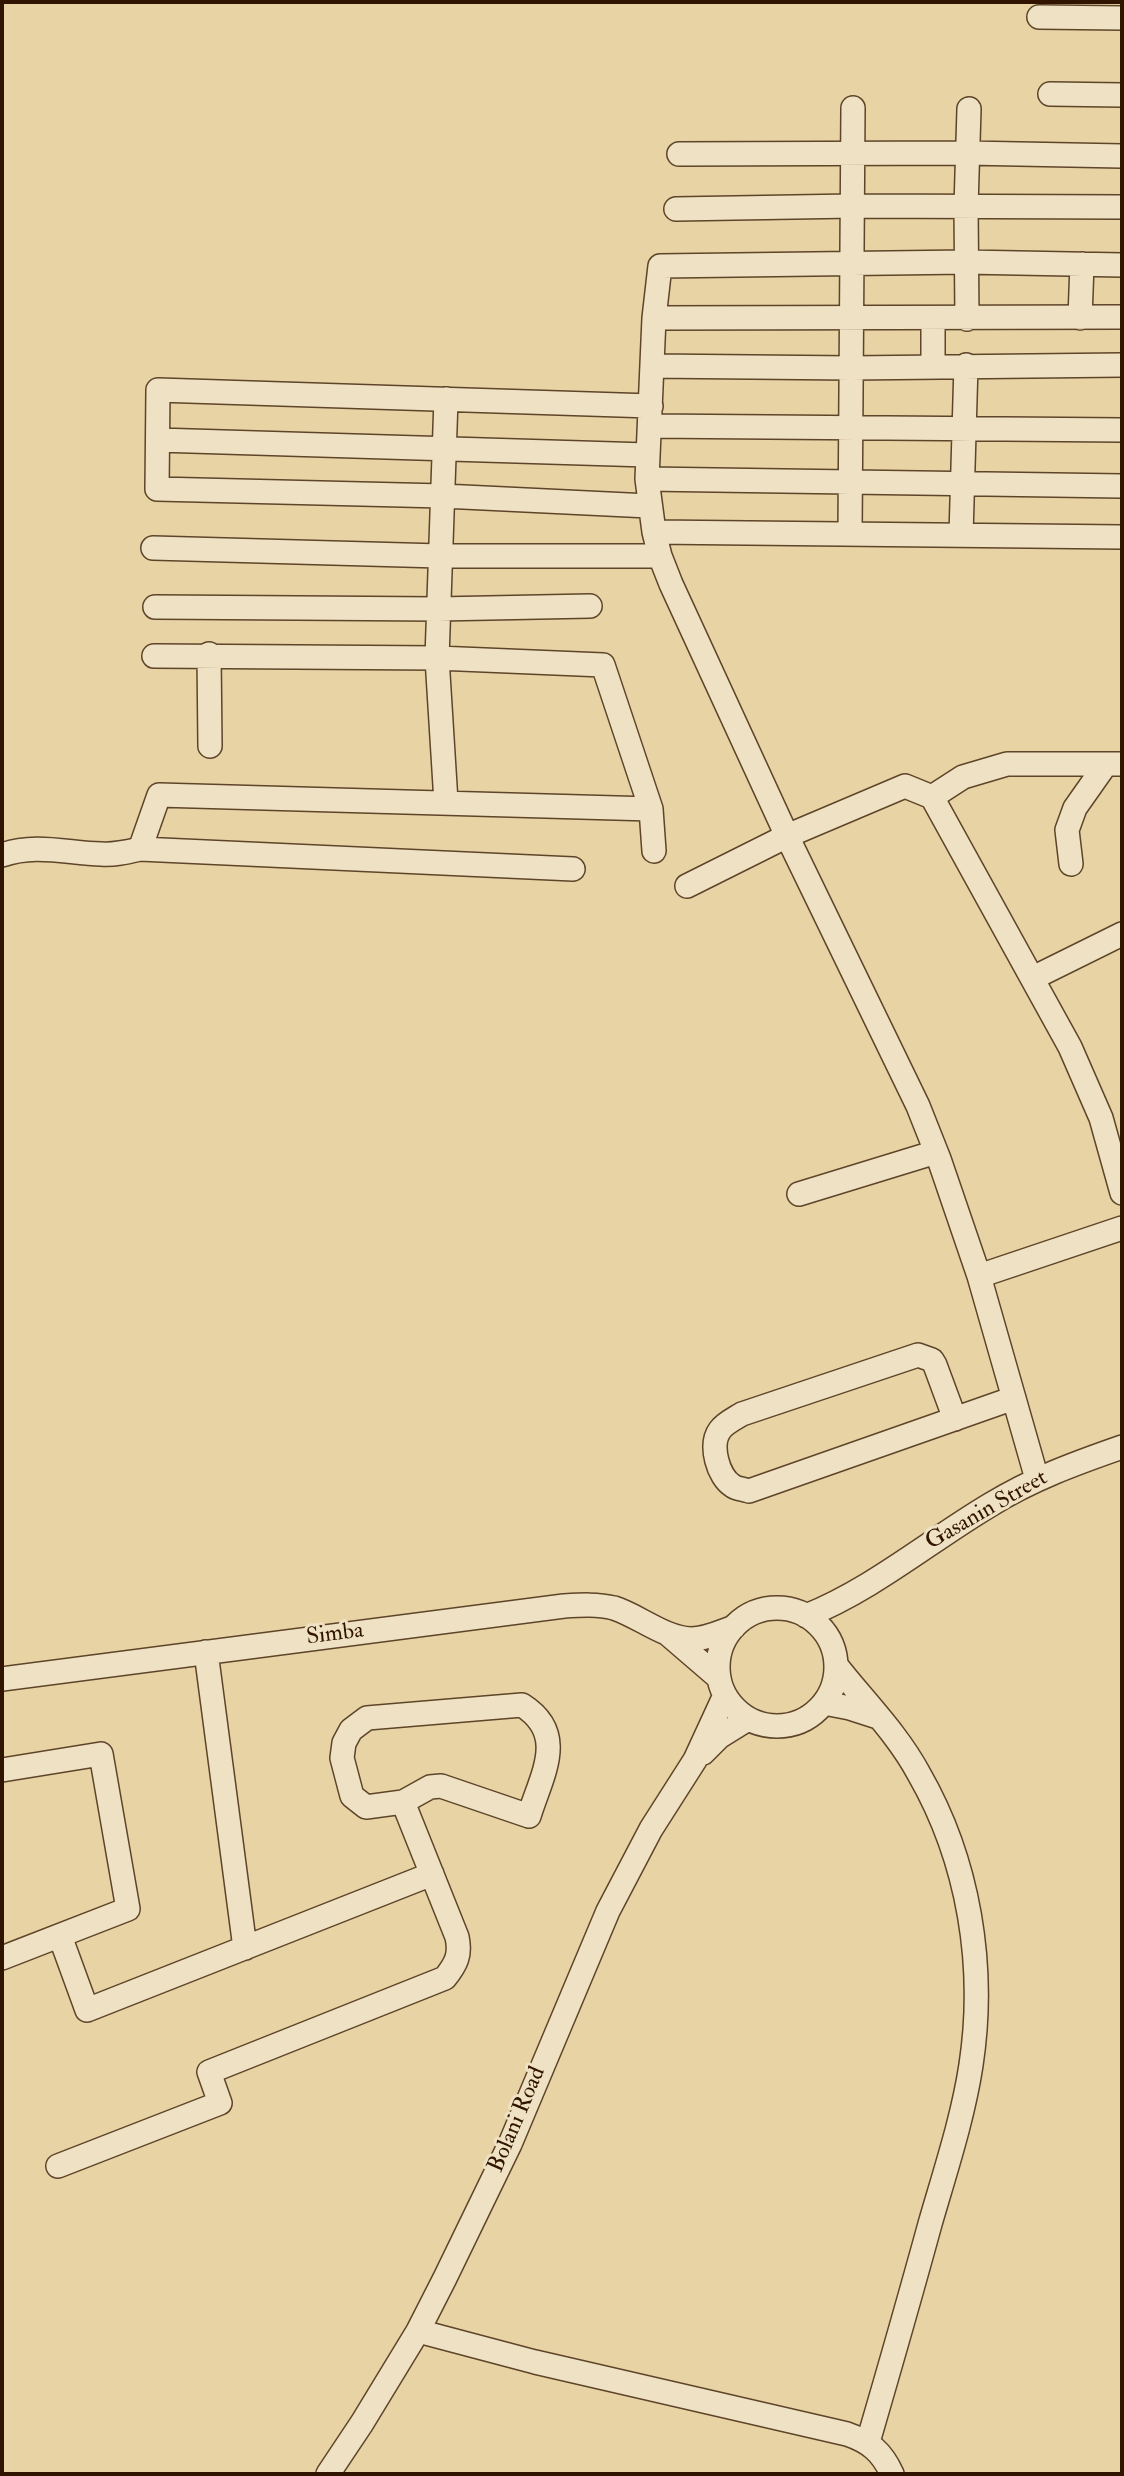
<!DOCTYPE html>
<html>
<head>
<meta charset="utf-8">
<style>
	body { margin:0 }
	#map { position:relative; width:1124px; height:2476px; overflow:hidden; background:#e7d3a4; font-family:"IM FELL Double Pica",serif }
	canvas { display:block }
	.frame { position:absolute; inset:0; border:4px solid #311400; pointer-events:none }
</style>
</head>
<body>
<div id="map">
<canvas width="1124" height="2476"></canvas>
<div class="frame"></div>
</div>
<script>
const c = document.querySelector('canvas').getContext('2d');
c.lineJoin = 'round';
function stroke(path, color, width, dash) { c.strokeStyle = color; c.lineWidth = width; c.lineCap = dash ? 'butt' : 'round'; c.setLineDash(dash || []); c.stroke(path); }
function write(font, color, halo, rows, align = 'center') {
  c.font = font + ' "IM FELL Double Pica",serif'; c.lineWidth = 6; c.setLineDash([]); c.textBaseline = 'middle'; c.strokeStyle = halo; c.fillStyle = color; for (const [text, x, y, turn = 0] of rows) {
    c.save(); c.translate(x, y); c.rotate((+turn || 0) * Math.PI / 180); c.textAlign = isNaN(turn) ? turn : align; if (halo) c.strokeText(text, 0, 0); c.fillText(text, 0, 0); c.restore();
  }
}
const minor = new Path2D(`
	M 1039,17 L 1122,18
	M 1050,94 L 1122,95
	M 679,154 L 967,153 L 1122,156
	M 676,209 L 853,206 L 1122,207
	M 654,318 L 1122,317
	M 1080,318 L 1082,264
	M 967,319 L 966,207 L 969,109
	M 652,366 L 851,368 L 1122,365
	M 933,366 L 933,318
	M 650,426 L 1122,430
	M 158,440 L 647,455
	M 647,479 L 1122,486
	M 649,506 L 443,496 L 157,489 L 158,390 L 651,406
	M 654,532 L 1122,537
	M 850,533 L 853,108
	M 961,535 L 966,365
	M 153,548 L 440,556 L 660,556
	M 155,607 L 438,609 L 590,606
	M 209,654 L 210,746
	M 154,656 L 437,658 L 603,665 L 651,809 L 654,851
	M 932,797 L 1070,1047 L 1101,1118 L 1122,1193
	M 446,802 L 437,658 L 446,399
	M 140,849 L 159,795 L 651,809
	M 2,855 C 35,843 67,853 101,854 C 115,855 127,852 140,849 L 573,869
	M 1071,864 L 1067,830 L 1075,808 L 1106,764
	M 687,886 L 787,836 L 905,786 L 932,797 L 963,777 L 1007,764 L 1122,764
	M 1033,978 L 1122,934
	M 799,1194 L 936,1152
	M 979,1276 L 1122,1228
	M 955,1419 L 935,1365 L 932,1360 L 918,1355 L 742,1414 C 734,1419 725,1423 720,1430 C 709,1445 718,1477 733,1486 C 737,1489 744,1489 749,1491 L 1014,1398
	M 1037,1479 L 979,1276 L 939,1159 L 918,1106 L 787,836 L 671,584 L 660,556 L 654,532 L 647,479 L 654,318 L 660,266 L 966,262 L 1122,265
	M718 1667a59 59 0 1 1 118 0a59 59 0 1 1-118 0Z
	M 806,1616 C 873,1589 928,1542 990,1505 C 1032,1479 1076,1463 1122,1447
	M 669,1635 L 719,1678
	M 206,1652 L 245,1948
	M 836,1665 C 864,1701 897,1733 919,1774 C 969,1861 986,1966 971,2065 C 963,2118 945,2172 930,2224 C 910,2297 889,2370 868,2442
	M 2,1679 L 564,1606 C 581,1605 598,1604 614,1608 C 639,1616 664,1638 691,1639 C 706,1639 720,1632 734,1627
	M 824,1703 L 850,1708 L 878,1717
	M 522,1705 C 568,1734 542,1774 529,1816 L 441,1786 L 430,1787 L 403,1802 L 366,1807 L 352,1796 L 342,1758 L 344,1743 L 351,1730 L 367,1718 Z
	M 703,1753 L 719,1737 L 748,1719
	M 2,1770 L 101,1754 L 128,1909 L 2,1958
	M 60,1936 L 87,2010 L 432,1874
	M 58,2166 L 220,2103 L 209,2072 L 445,1978 C 456,1964 461,1955 457,1937 L 403,1802
	M 418,2331 L 535,2362 L 847,2434 C 870,2442 882,2452 892,2474
	M 328,2474 L 362,2423 L 418,2331 L 445,2278 L 510,2144 L 608,1911 L 651,1829 L 695,1760 L 725,1695`);
stroke(minor, '#5e4429', 26);
stroke(minor, '#efe2c4', 23);
write('23px', '#311400', '#efe2c4', [
	["Gasanin Street",987,1511,-30],
	["Simba",335,1635,-7],
	["Bolani Road",518,2120,-67]
]);
</script>
</body>
</html>
